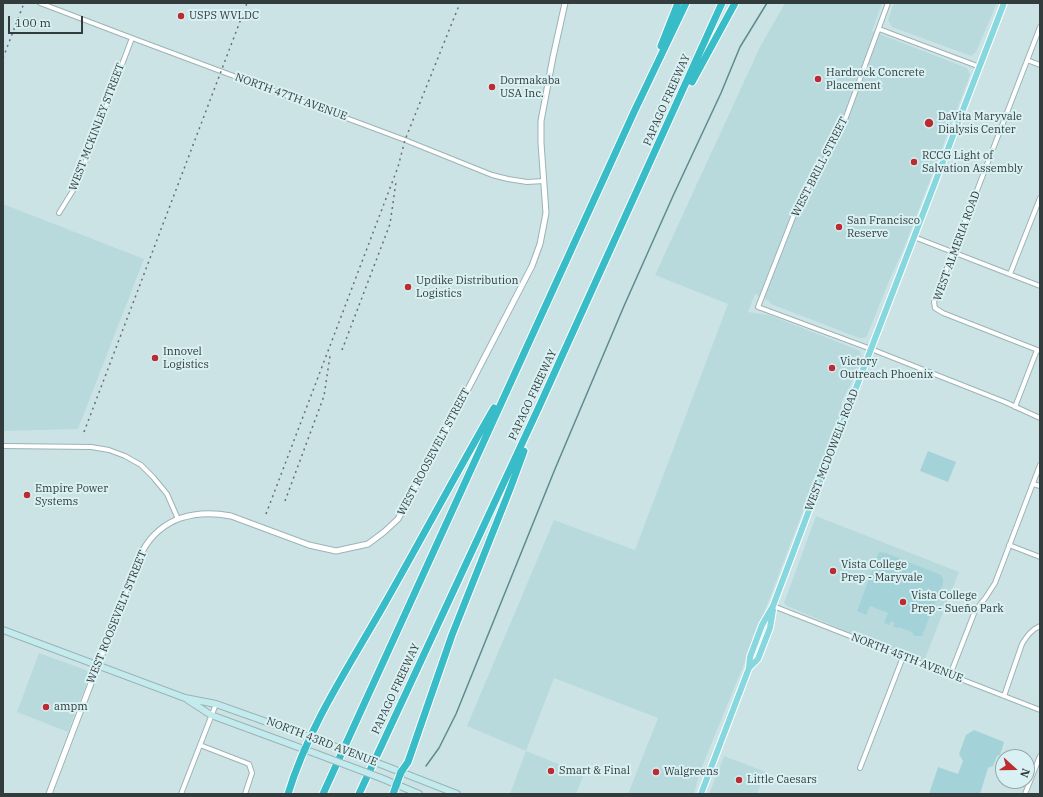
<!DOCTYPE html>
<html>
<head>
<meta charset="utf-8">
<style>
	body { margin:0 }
	#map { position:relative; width:1043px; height:797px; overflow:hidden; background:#cce3e6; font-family:"IBM Plex Serif",serif }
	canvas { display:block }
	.frame { position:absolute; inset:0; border:4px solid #333c3d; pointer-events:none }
	.north { position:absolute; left:995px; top:749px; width:40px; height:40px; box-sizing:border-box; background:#d9f1f3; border:1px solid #97a9aa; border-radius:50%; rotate:111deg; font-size:11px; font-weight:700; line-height:16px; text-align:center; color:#333c3d }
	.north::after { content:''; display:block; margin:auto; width:14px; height:18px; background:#bb2b31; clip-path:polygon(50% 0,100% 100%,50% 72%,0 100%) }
	.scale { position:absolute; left:8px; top:16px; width:75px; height:18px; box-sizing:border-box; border:2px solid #333c3d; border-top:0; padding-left:5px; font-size:12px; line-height:14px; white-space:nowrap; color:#333c3d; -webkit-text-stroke:3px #d9f1f3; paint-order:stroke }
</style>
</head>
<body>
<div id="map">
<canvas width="1043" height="797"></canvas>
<div class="frame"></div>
<div class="north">N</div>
<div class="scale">100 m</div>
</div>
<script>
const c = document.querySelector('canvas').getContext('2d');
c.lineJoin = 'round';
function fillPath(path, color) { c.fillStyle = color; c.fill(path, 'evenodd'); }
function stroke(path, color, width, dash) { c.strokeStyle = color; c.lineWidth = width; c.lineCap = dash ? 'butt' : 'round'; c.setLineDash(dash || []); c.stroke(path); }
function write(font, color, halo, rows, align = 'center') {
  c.font = font + ' "IBM Plex Serif",serif'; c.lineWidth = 4; c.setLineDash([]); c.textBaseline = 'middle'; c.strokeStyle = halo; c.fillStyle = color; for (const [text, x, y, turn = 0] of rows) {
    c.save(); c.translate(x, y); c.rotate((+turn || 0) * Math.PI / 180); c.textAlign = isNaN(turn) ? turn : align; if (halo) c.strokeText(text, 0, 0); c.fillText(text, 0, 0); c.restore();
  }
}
fillPath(new Path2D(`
	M 785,3 L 882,3 L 872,31 L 967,68 L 970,74 L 969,78 L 904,248 L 889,281 L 867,336 L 864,338 L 859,338 L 771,304 L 769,301 L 755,294 L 748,312 L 769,315 L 856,349 L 860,351 L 862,358 L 856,374 L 842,401 L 841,412 L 747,657 L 701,769 L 694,794 L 628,794 L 658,718 L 554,678 L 526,751 L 584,774 L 576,794 L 510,794 L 526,751 L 467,726 L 554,520 L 635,550 L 728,304 L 655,275 L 760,47 Z
	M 894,3 L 997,3 L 976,52 L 971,56 L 892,27 L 888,20 Z
	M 3,204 L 144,259 L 78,429 L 3,431 Z
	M 816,516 L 959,572 L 924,661 L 848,632 L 787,606 L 784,603 Z
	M 39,653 L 86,670 L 89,674 L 89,677 L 68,732 L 17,712 Z
	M 724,756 L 766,772 L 757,794 L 709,794 Z`), '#b9dadd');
fillPath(new Path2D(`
	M 928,451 L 956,462 L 948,482 L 920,471 Z
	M 879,552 L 886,553 L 941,575 L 943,579 L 943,583 L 922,636 L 914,636 L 912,632 L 898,627 L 897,628 L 893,626 L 894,623 L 891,621 L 889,625 L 884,623 L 888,613 L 870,606 L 866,615 L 857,611 Z
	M 974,730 L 1004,742 L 1000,755 L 997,756 L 993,766 L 988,768 L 980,794 L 929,794 L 938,767 L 958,774 L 963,761 L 959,754 L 966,735 Z`), '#a3d3d8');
stroke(new Path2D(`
	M 426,766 L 439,748 L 456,714 L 555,469 L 624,306 L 673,196 L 721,93 L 740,47 L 767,3`), '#5d8b90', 1.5);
const minor = new Path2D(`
	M 40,3 L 132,38 L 405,140 L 492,175 L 508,179 L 527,182 L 544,181
	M 888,3 L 846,117 L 834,144 L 799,202 L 758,307 L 871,349 L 1005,402 L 1040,418
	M 1040,27 L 934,302 L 935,308 L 943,313 L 1040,351
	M 879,29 L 980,67
	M 1027,60 L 1040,65
	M 59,213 L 77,184 L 132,38
	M 914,237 L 1040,286
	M 1010,274 L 1040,198
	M 1015,407 L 1037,350
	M 3,446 L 91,447 L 109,450 L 125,456 L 141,465 L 153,477 L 167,494 L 178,519
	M 1033,484 L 1040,486
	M 1009,545 L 1040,557
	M 773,606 L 1040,710
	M 950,675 L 975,611 L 986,597 L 995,583 L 1040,465
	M 1004,696 L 1022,644 C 1027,636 1031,630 1040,626
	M 200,745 L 249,764 L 252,773 L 245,794
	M 860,768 L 903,657
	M 181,794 L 216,704
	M 1025,794 L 1040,756`);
const tertiary = new Path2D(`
	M 49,794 L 134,570 C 137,564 139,557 143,550 C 162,517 196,509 231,516 L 309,545 L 336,551 L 368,544 L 384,532 L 398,519 L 467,391 L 532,266 L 540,244 L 546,213 L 541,143 L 541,121 L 553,57 L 565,3`);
const secondary = new Path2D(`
	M 3,630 L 185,698 L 216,704 L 326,743
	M 188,700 L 211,715 L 317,754
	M 393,769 L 457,794
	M 381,778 L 419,794`);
const primary = new Path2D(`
	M 749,668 L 758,659 L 770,628 L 773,610
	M 701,794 L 749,668 L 750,657 L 762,625 L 773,606 L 811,505 L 1004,3`);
const motorway = new Path2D(`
	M 661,46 L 678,3
	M 692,82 L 735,3
	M 288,794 C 309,725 350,665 385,603 C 422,538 457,472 494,408
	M 323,794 L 634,112 L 686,3
	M 359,794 L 538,409 L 722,3
	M 393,794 L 401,772 L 408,762 L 452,635 L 510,489 L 524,451`);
stroke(minor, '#9cb3b5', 6);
stroke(tertiary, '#9cb3b5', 7);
stroke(secondary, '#9cb3b5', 8);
stroke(primary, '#fff', 8);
stroke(motorway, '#fff', 9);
stroke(minor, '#fff', 4);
stroke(tertiary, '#fff', 5);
stroke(secondary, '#c3ebee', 6);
stroke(primary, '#87d7de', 6);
stroke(motorway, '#37bcc8', 7);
stroke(new Path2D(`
	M 3,58 L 24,3
	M 342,350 L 390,224 L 396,182
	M 84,432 L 247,3
	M 285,501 L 324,396 L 330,356
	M 266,514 L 398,167 L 405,140 L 460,3`), '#647173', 1.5, [2, 4]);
const secondaryBridge = new Path2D(`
	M 326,743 L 393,769
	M 317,754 L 381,778`);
stroke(secondaryBridge, '#9cb3b5', 8, []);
stroke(secondaryBridge, '#c3ebee', 6);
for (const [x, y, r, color] of [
	[181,16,4,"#bb2b31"],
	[818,79,4,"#bb2b31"],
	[492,87,4,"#bb2b31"],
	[929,123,5,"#bb2b31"],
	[914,162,4,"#bb2b31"],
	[839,227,4,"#bb2b31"],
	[408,287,4,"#bb2b31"],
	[155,358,4,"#bb2b31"],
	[832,368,4,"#bb2b31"],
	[27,495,4,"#bb2b31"],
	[833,571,4,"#bb2b31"],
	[903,602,4,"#bb2b31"],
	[46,707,4,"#bb2b31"],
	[551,771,4,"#bb2b31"],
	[656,772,4,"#bb2b31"],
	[739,780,4,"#bb2b31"]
]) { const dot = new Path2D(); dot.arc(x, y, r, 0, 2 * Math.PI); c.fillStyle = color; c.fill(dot); stroke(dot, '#d9f1f3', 1.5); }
write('11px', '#333c3d', '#d9f1f3', [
	["USPS WVLDC",189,16],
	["Hardrock Concrete",826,73],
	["Placement",826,86],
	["Dormakaba",500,81],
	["USA Inc.",500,94],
	["DaVita Maryvale",938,117],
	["Dialysis Center",938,130],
	["RCCG Light of",922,156],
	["Salvation Assembly",922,169],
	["San Francisco",847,221],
	["Reserve",847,234],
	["Updike Distribution",416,281],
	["Logistics",416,294],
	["Innovel",163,352],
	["Logistics",163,365],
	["Victory",840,362],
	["Outreach Phoenix",840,375],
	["Empire Power",35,489],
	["Systems",35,502],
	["Vista College",841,565],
	["Prep - Maryvale",841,578],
	["Vista College",911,596],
	["Prep - Sueño Park",911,609],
	["ampm",54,707],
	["Smart & Final",559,771],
	["Walgreens",664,772],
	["Little Caesars",747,780]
], 'left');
write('11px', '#333c3d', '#d9f1f3', [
	["NORTH 47TH AVENUE",291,97,20],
	["PAPAGO FREEWAY",667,100,-66],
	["WEST MCKINLEY STREET",97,127,-69],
	["WEST BRILL STREET",820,167,-63],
	["WEST ALMERIA ROAD",957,246,-70],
	["PAPAGO FREEWAY",533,395,-65],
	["WEST MCDOWELL ROAD",832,450,-69],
	["WEST ROOSEVELT STREET",434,452,-62],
	["WEST ROOSEVELT STREET",117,617,-68],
	["NORTH 45TH AVENUE",907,658,21],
	["PAPAGO FREEWAY",396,689,-65],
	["NORTH 43RD AVENUE",322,742,21]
]);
</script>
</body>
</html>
